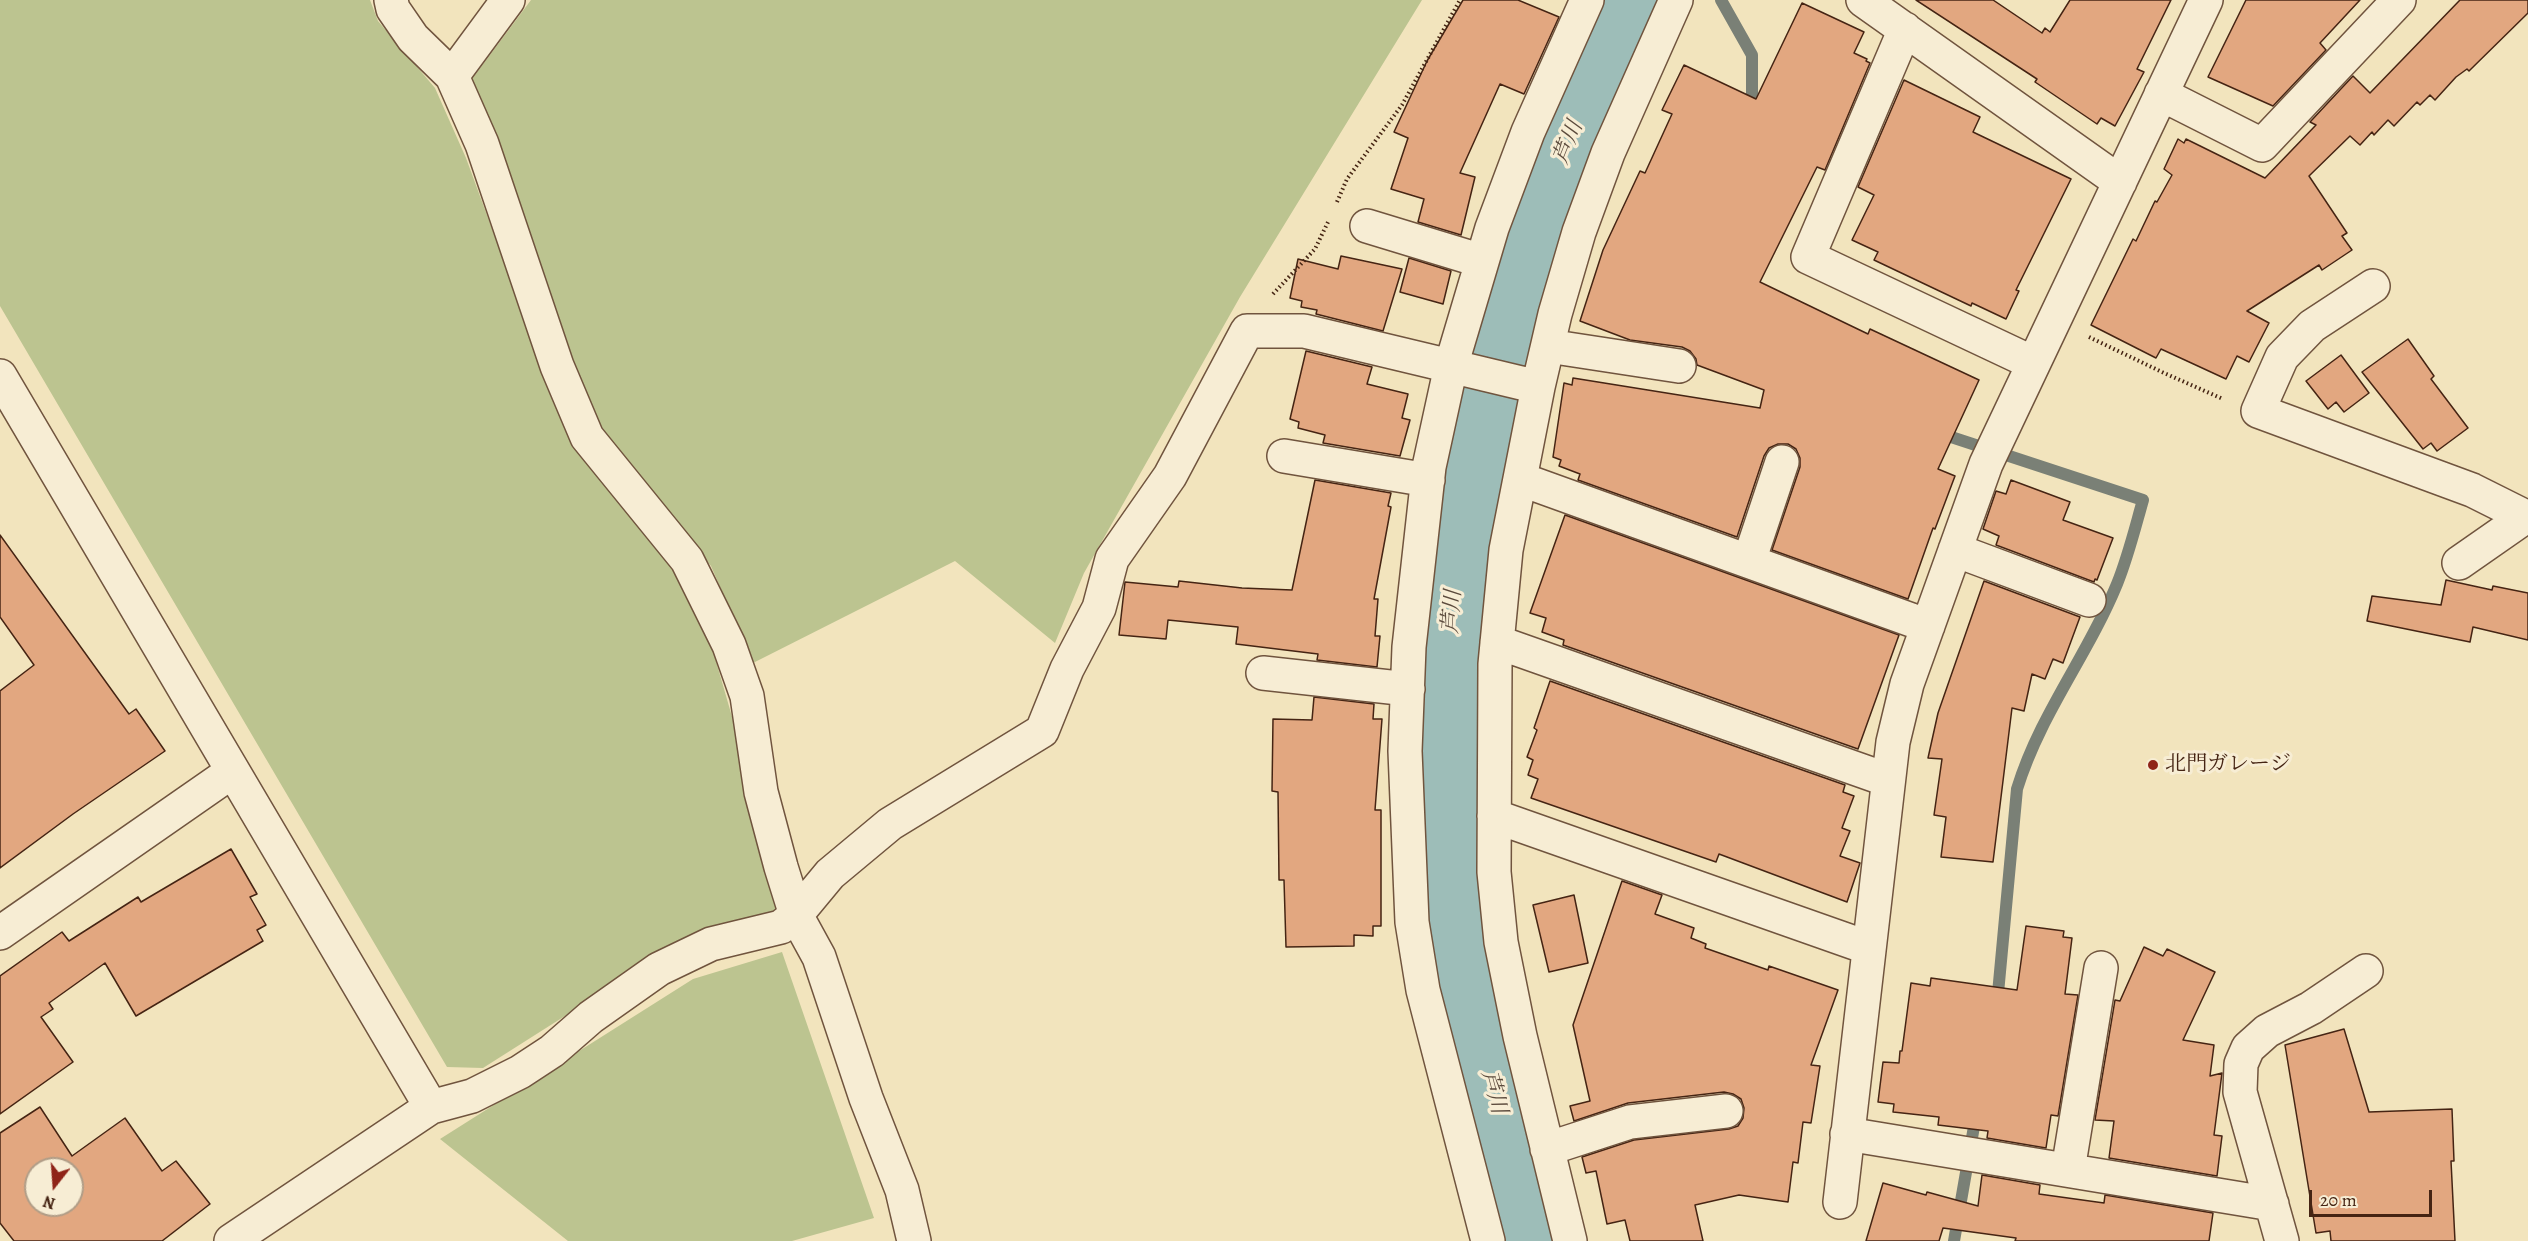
<!DOCTYPE html>
<html>
<head>
<meta charset="utf-8">
<style>
	body { margin:0 }
	#map { position:relative; width:2528px; height:1241px; overflow:hidden; background:#f2e4bd; font-family:Alegreya,serif }
	canvas { display:block }
	.north { position:absolute; left:24px; top:1157px; width:60px; height:60px; box-sizing:border-box; background:#f7edd4; border:2px solid #b09d87; border-radius:50%; rotate:197deg; font-size:16px; font-weight:700; line-height:24px; text-align:center; color:#452413 }
	.north::after { content:''; display:block; margin:auto; width:21px; height:27px; background:#8f2418; clip-path:polygon(50% 0,100% 100%,50% 72%,0 100%) }
	.scale { position:absolute; left:2309px; top:1190px; width:123px; height:27px; box-sizing:border-box; border:3px solid #452413; border-top:0; padding-left:8px; font-size:18px; line-height:21px; white-space:nowrap; color:#452413; -webkit-text-stroke:4px #f7edd4; paint-order:stroke }
</style>
</head>
<body>
<div id="map">
<canvas width="2528" height="1241"></canvas>
<div class="north">N</div>
<div class="scale">20 m</div>
</div>
<script>
const c = document.querySelector('canvas').getContext('2d');
c.lineJoin = 'round';
function fillPath(path, color) { c.fillStyle = color; c.fill(path, 'evenodd'); }
function stroke(path, color, width, dash) { c.strokeStyle = color; c.lineWidth = width; c.lineCap = dash ? 'butt' : 'round'; c.setLineDash(dash || []); c.stroke(path); }
function write(font, color, halo, rows, align = 'center') {
  c.font = font + ' Alegreya,"Noto Serif JP",serif'; c.lineWidth = 6; c.setLineDash([]); c.textBaseline = 'middle'; c.strokeStyle = halo; c.fillStyle = color; for (const [text, x, y, turn = 0] of rows) {
    c.save(); c.translate(x, y); c.rotate((+turn || 0) * Math.PI / 180); c.textAlign = isNaN(turn) ? turn : align; if (halo) c.strokeText(text, 0, 0); c.fillText(text, 0, 0); c.restore();
  }
}
fillPath(new Path2D(`
	M 0,0 L 370,0 L 378,21 L 435,88 L 466,158 L 571,444 L 660,549 L 707,630 L 784,897 L 777,918 L 711,927 L 691,936 L 483,1068 L 447,1067 L 0,306 Z
	M 531,0 L 1422,0 L 1240,297 L 1084,573 L 1055,643 L 955,561 L 753,663 L 711,566 L 607,439 L 582,388 L 469,83 Z
	M 782,952 L 874,1218 L 792,1241 L 568,1241 L 440,1139 L 693,979 Z`), '#bcc490');
stroke(new Path2D(`
	M 1721,0 L 1752,55 L 1752,93 L 1748,111
	M 1939,433 L 2143,500 C 2135,528 2128,557 2117,584 C 2088,655 2040,714 2017,789 L 1997,1004
	M 1954,1241 L 1976,1115`), '#7a8076', 12);
stroke(new Path2D(`
	M 1533,1241 L 1448,923 L 1444,735 L 1456,576 L 1473,444 L 1528,242 L 1627,0`), '#9dbdb8', 74);
const building = new Path2D(`
	M 1463,0 L 1518,0 L 1559,17 L 1524,94 L 1500,84 L 1460,173 L 1475,177 L 1461,235 L 1418,222 L 1424,199 L 1391,189 L 1408,138 L 1394,132 L 1427,61 Z
	M 1916,0 L 1993,0 L 2042,33 L 2045,28 L 2050,32 L 2070,0 L 2171,0 L 2137,69 L 2144,72 L 2115,126 L 2101,118 L 2097,124 L 2035,82 L 2037,79 Z
	M 2246,0 L 2360,0 L 2320,43 L 2326,50 L 2273,106 L 2208,77 Z
	M 2460,0 L 2528,0 L 2528,13 L 2469,71 L 2467,69 L 2456,77 L 2435,100 L 2430,95 L 2420,105 L 2417,102 L 2394,126 L 2388,120 L 2374,135 L 2372,132 L 2360,145 L 2350,136 L 2309,176 L 2347,233 L 2342,236 L 2352,250 L 2322,270 L 2319,265 L 2247,311 L 2269,323 L 2249,362 L 2237,356 L 2226,379 L 2161,349 L 2156,358 L 2091,325 L 2133,239 L 2136,241 L 2155,201 L 2157,202 L 2172,175 L 2164,169 L 2178,139 L 2184,143 L 2186,139 L 2265,178 L 2316,125 L 2310,122 L 2353,76 L 2370,93 Z
	M 1802,3 L 1864,32 L 1854,53 L 1867,59 L 1866,61 L 1870,63 L 1825,170 L 1817,167 L 1760,282 L 1868,334 L 1870,329 L 1979,380 L 1938,469 L 1955,476 L 1935,529 L 1933,528 L 1908,599 L 1772,550 L 1800,467 L 1800,458 L 1796,449 L 1788,444 L 1778,444 L 1769,448 L 1764,456 L 1737,537 L 1578,480 L 1580,474 L 1559,466 L 1561,460 L 1553,457 L 1564,383 L 1572,385 L 1573,378 L 1760,408 L 1764,390 L 1697,365 L 1696,359 L 1690,351 L 1682,347 L 1630,340 L 1580,321 L 1603,250 L 1640,171 L 1645,173 L 1672,114 L 1662,110 L 1684,65 L 1756,99 Z
	M 1904,80 L 1980,117 L 1973,132 L 2071,179 L 2016,290 L 2019,291 L 2006,319 L 1972,303 L 1971,306 L 1874,260 L 1878,252 L 1852,240 L 1874,195 L 1858,187 Z
	M 1341,256 L 1402,269 L 1383,331 L 1316,314 L 1317,310 L 1301,307 L 1302,301 L 1290,298 L 1298,259 L 1338,269 Z
	M 1409,258 L 1451,271 L 1443,304 L 1400,292 Z
	M 2408,339 L 2434,376 L 2431,379 L 2468,428 L 2437,451 L 2431,443 L 2423,449 L 2362,372 Z
	M 1306,351 L 1372,367 L 1367,384 L 1408,394 L 1402,418 L 1410,420 L 1400,456 L 1323,443 L 1325,435 L 1298,428 L 1299,422 L 1290,419 Z
	M 2341,355 L 2369,393 L 2344,412 L 2336,402 L 2328,409 L 2306,381 Z
	M 1315,480 L 1391,493 L 1388,506 L 1391,507 L 1374,599 L 1378,599 L 1375,636 L 1380,636 L 1377,667 L 1317,660 L 1318,654 L 1236,644 L 1238,627 L 1168,620 L 1166,639 L 1119,635 L 1125,582 L 1178,587 L 1179,581 L 1242,588 L 1292,590 Z
	M 2011,480 L 2070,502 L 2063,520 L 2113,538 L 2097,580 L 2095,579 L 2094,582 L 1996,545 L 1999,536 L 1983,529 L 1996,491 L 2006,494 Z
	M 1565,515 L 1899,635 L 1858,749 L 1563,645 L 1564,640 L 1542,632 L 1546,618 L 1530,613 Z
	M 0,535 L 129,714 L 136,709 L 165,751 L 73,814 L 0,868 L 0,691 L 34,665 L 0,617 Z
	M 2446,580 L 2492,590 L 2493,586 L 2528,593 L 2528,640 L 2473,627 L 2470,642 L 2367,621 L 2372,596 L 2441,605 Z
	M 1984,581 L 2080,617 L 2063,663 L 2053,659 L 2045,679 L 2032,674 L 2024,711 L 2012,708 L 1993,862 L 1941,857 L 1946,817 L 1934,815 L 1942,759 L 1928,758 L 1938,713 Z
	M 1550,681 L 1845,785 L 1843,792 L 1854,796 L 1842,828 L 1850,831 L 1840,856 L 1860,863 L 1847,902 L 1719,854 L 1716,862 L 1531,798 L 1538,779 L 1528,775 L 1533,760 L 1527,757 L 1537,730 L 1534,728 Z
	M 1314,697 L 1374,704 L 1373,719 L 1382,719 L 1375,810 L 1381,810 L 1381,926 L 1373,926 L 1373,936 L 1354,935 L 1354,946 L 1286,947 L 1284,880 L 1279,880 L 1278,792 L 1272,791 L 1273,719 L 1312,720 Z
	M 231,849 L 257,894 L 250,897 L 266,925 L 257,930 L 263,941 L 136,1016 L 105,963 L 49,1003 L 53,1009 L 41,1017 L 73,1062 L 0,1114 L 0,976 L 62,932 L 69,941 L 138,897 L 141,902 Z
	M 1622,881 L 1662,895 L 1655,914 L 1694,928 L 1691,938 L 1706,944 L 1705,948 L 1768,970 L 1769,966 L 1838,990 L 1811,1065 L 1820,1066 L 1811,1123 L 1803,1122 L 1798,1163 L 1793,1162 L 1788,1202 L 1739,1195 L 1695,1205 L 1703,1241 L 1630,1241 L 1625,1220 L 1607,1224 L 1596,1171 L 1586,1173 L 1582,1157 L 1634,1140 L 1729,1129 L 1738,1126 L 1743,1118 L 1744,1108 L 1741,1099 L 1733,1094 L 1724,1092 L 1628,1103 L 1574,1121 L 1570,1106 L 1590,1101 L 1573,1025 Z
	M 1574,895 L 1588,963 L 1549,972 L 1533,905 Z
	M 2026,926 L 2064,931 L 2063,937 L 2072,938 L 2065,994 L 2078,995 L 2058,1116 L 2051,1115 L 2046,1148 L 1987,1138 L 1988,1131 L 1938,1125 L 1939,1117 L 1893,1112 L 1894,1104 L 1878,1102 L 1883,1062 L 1899,1063 L 1900,1051 L 1902,1051 L 1911,983 L 1930,986 L 1931,978 L 2017,990 Z
	M 2144,947 L 2163,956 L 2167,949 L 2215,972 L 2183,1040 L 2214,1045 L 2210,1076 L 2222,1073 L 2214,1135 L 2222,1136 L 2217,1176 L 2109,1158 L 2114,1121 L 2095,1120 L 2115,1000 L 2120,1001 Z
	M 2344,1029 L 2369,1112 L 2452,1109 L 2454,1161 L 2451,1161 L 2455,1241 L 2331,1241 L 2330,1231 L 2316,1233 L 2285,1045 Z
	M 40,1107 L 72,1156 L 125,1118 L 162,1171 L 176,1161 L 210,1204 L 162,1241 L 14,1241 L 0,1223 L 0,1133 ZM 36,1169 L 72,1169 L 72,1205 L 36,1205 Z
	M 1982,1175 L 2040,1185 L 2039,1194 L 2104,1203 L 2105,1195 L 2213,1213 L 2209,1241 L 2015,1241 L 2016,1238 L 1943,1228 L 1939,1241 L 1866,1241 L 1883,1183 L 1926,1195 L 1927,1192 L 1978,1206 Z`);
fillPath(building, '#e2a780');
stroke(building, '#452413', 1.5);
const minor = new Path2D(`
	M 391,0 L 393,9 L 413,38 L 452,76 L 482,144 L 557,366 L 587,437 L 687,560 L 729,645 L 747,696 L 761,792 L 781,867 L 796,915 L 819,957 L 866,1098 L 902,1190 L 914,1241
	M 1863,0 L 2120,182
	M 1905,29 L 1808,257 L 2033,363
	M 452,76 L 508,0
	M 2161,94 L 2262,145 L 2399,0
	M 1367,226 L 1482,261
	M 2373,286 L 2312,326 L 2282,357 L 2258,411 L 2472,490 L 2528,518
	M 1548,346 L 1679,366
	M 0,376 L 431,1107
	M 1284,456 L 1428,480
	M 1520,479 L 1928,626
	M 1955,550 L 2089,600
	M 1749,561 L 1782,462
	M 2459,563 L 2525,517
	M 1497,642 L 1888,780
	M 1263,673 L 1408,689
	M 1494,816 L 1869,948
	M 0,933 L 233,771
	M 1847,1134 L 2272,1204
	M 1547,1149 L 1630,1122 L 1726,1111
	M 2068,1170 L 2101,968
	M 1840,1202 L 1893,742 L 1907,684 L 1986,464 L 2206,0
	M 231,1241 L 431,1107 L 472,1096 L 520,1072 L 552,1051 L 591,1017 L 659,969 L 711,944 L 781,927 L 796,915 L 830,874 L 890,824 L 1042,731 L 1067,669 L 1099,608 L 1112,559 L 1170,476 L 1247,331 L 1304,331 L 1538,387
	M 1488,1241 L 1423,990 L 1412,922 L 1405,751 L 1409,647 L 1429,467 L 1451,366 L 1492,228 L 1528,132 L 1587,0
	M 1570,1241 L 1520,1036 L 1501,942 L 1494,872 L 1495,664 L 1506,550 L 1538,387 L 1555,314 L 1579,232 L 1608,153 L 1676,0
	M 2282,1241 L 2240,1092 L 2241,1064 L 2248,1048 L 2267,1031 L 2311,1008 L 2366,971`);
stroke(minor, '#70543e', 36);
stroke(new Path2D(`
	M 1337,202 L 1347,179 L 1402,105 L 1460,0
	M 1273,294 L 1315,249 L 1328,222
	M 2089,337 L 2164,373 L 2223,399`), '#452413', 4, [1.5, 3]);
stroke(minor, '#f7edd4', 33);
for (const [x, y, r, color] of [
	[2153,765,6,"#8f2418"]
]) { const dot = new Path2D(); dot.arc(x, y, r, 0, 2 * Math.PI); c.fillStyle = color; c.fill(dot); stroke(dot, '#f7edd4', 2); }
write('21px', '#452413', '#f7edd4', [
	["北門ガレージ",2165,765]
], 'left');
write('italic 22px', '#5b4a3c', '#f7edd4', [
	["芦川",1569,143,-68],
	["芦川",1453,612,-86],
	["芦川",1493,1092,75]
]);
</script>
</body>
</html>
